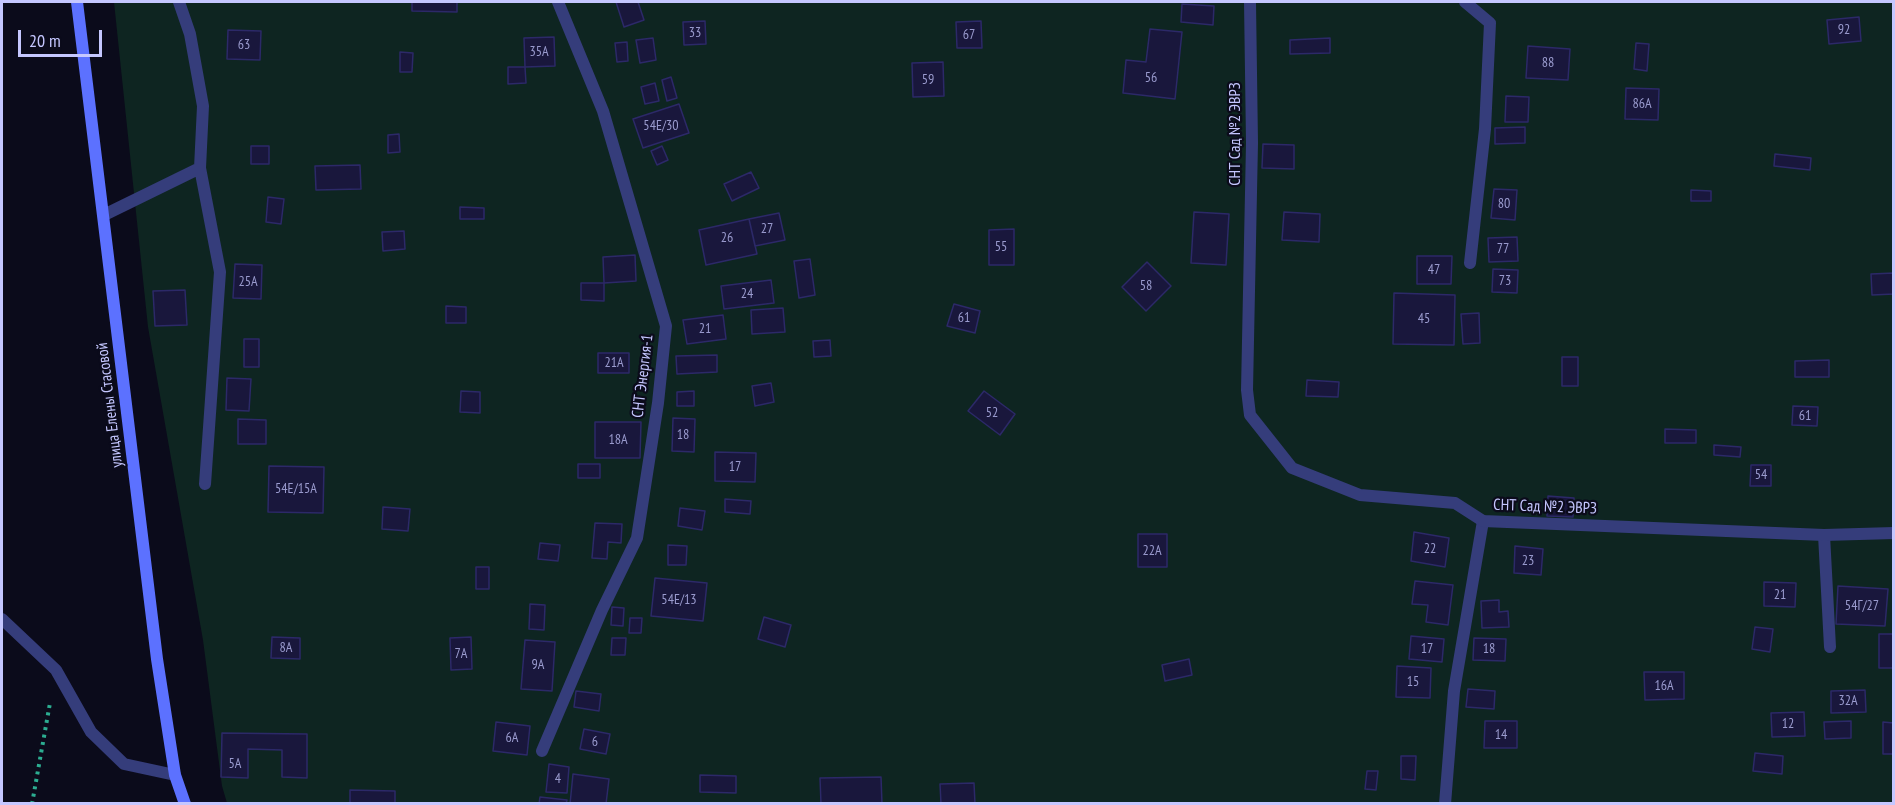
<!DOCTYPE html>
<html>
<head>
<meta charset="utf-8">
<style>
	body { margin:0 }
	#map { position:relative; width:1895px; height:805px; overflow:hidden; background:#0b0b1b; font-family:"PT Sans Narrow",sans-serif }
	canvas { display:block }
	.frame { position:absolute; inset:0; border:3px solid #c5c7ff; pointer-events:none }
	.scale { position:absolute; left:18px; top:30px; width:84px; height:27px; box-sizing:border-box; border:3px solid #c5c7ff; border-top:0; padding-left:8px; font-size:18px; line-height:21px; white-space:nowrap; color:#c5c7ff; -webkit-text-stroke:4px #0b0b1b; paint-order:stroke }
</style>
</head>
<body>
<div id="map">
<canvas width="1895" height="805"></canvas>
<div class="frame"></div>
<div class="scale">20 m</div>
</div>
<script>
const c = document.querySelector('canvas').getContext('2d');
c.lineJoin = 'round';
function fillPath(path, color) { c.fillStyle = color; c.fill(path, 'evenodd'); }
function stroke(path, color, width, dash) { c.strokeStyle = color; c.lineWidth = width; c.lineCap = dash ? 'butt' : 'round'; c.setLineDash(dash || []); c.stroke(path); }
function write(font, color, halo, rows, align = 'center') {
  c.font = font + ' "PT Sans Narrow",sans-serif'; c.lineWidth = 4.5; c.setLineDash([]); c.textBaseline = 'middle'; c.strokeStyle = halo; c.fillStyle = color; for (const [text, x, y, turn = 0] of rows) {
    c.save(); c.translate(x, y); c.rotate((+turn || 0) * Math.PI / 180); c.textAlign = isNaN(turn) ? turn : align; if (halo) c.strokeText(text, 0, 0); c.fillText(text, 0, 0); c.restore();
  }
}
fillPath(new Path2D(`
	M 114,2 L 1893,2 L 1893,803 L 227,803 L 222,786 L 203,640 L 148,327 Z`), '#0e2521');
const building = new Path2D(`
	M 412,2 L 457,2 L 457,12 L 412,11 Z
	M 616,2 L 638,2 L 644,20 L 624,27 Z
	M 1182,4 L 1214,6 L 1213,25 L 1181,22 Z
	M 1859,17 L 1861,41 L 1829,44 L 1827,20 Z
	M 705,21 L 706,44 L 684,45 L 683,22 Z
	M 981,21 L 982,48 L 957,48 L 956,22 Z
	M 1150,29 L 1182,32 L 1175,99 L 1123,93 L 1126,60 L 1146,62 Z
	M 228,30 L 261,31 L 260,60 L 227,59 Z
	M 554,37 L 555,66 L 525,67 L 524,38 Z
	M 653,38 L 656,60 L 640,63 L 636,40 Z
	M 1330,38 L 1330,53 L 1290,54 L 1290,40 Z
	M 627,42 L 628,61 L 617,62 L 615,43 Z
	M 1636,43 L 1649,44 L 1647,71 L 1634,69 Z
	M 1528,46 L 1570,49 L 1568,80 L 1526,78 Z
	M 400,52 L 413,53 L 412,72 L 400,72 Z
	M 943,62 L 944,96 L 913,97 L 912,63 Z
	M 508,67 L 525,67 L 526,83 L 508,84 Z
	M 671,77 L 677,98 L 667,101 L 662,80 Z
	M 655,83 L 659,101 L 645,104 L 641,87 Z
	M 1626,88 L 1659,89 L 1658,120 L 1625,119 Z
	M 1506,96 L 1529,97 L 1528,122 L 1505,122 Z
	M 679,104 L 689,133 L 643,148 L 633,119 Z
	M 1525,127 L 1525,143 L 1495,144 L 1495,128 Z
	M 399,134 L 400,152 L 388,153 L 388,135 Z
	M 1263,144 L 1294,145 L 1294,169 L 1262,168 Z
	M 251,146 L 269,146 L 269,164 L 251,164 Z
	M 662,146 L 668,160 L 657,165 L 651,151 Z
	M 1775,154 L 1811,158 L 1810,170 L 1774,166 Z
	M 360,165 L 361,189 L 316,190 L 315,166 Z
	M 751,172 L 759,188 L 732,201 L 724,184 Z
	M 1494,189 L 1517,190 L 1515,220 L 1491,218 Z
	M 1691,190 L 1711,191 L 1711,201 L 1691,201 Z
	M 268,197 L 284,199 L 281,224 L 266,222 Z
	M 460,207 L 484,208 L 484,219 L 460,219 Z
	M 1194,212 L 1229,214 L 1226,265 L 1191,263 Z
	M 1284,212 L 1320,214 L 1319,242 L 1282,240 Z
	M 779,213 L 785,240 L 755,246 L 749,219 Z
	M 749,219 L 757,254 L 706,265 L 699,230 Z
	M 1014,229 L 1014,265 L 989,265 L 989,230 Z
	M 404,231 L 405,249 L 383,251 L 382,232 Z
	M 1517,237 L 1518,261 L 1489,262 L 1488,238 Z
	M 635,255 L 636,281 L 604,283 L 603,257 Z
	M 1417,256 L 1452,256 L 1451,284 L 1417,284 Z
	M 810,259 L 815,295 L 799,298 L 794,261 Z
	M 1147,262 L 1171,286 L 1146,311 L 1122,287 Z
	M 235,264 L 262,265 L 261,299 L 233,298 Z
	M 1493,269 L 1518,270 L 1517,293 L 1492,292 Z
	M 1894,273 L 1894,294 L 1872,295 L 1871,274 Z
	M 771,280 L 774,303 L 724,309 L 721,286 Z
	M 581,283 L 604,283 L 604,301 L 581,300 Z
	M 185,290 L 187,325 L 155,326 L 153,291 Z
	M 1394,293 L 1455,295 L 1454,345 L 1393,344 Z
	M 954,304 L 980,311 L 975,333 L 947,326 Z
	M 446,306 L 466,307 L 466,323 L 446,323 Z
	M 783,308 L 785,332 L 752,334 L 751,310 Z
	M 1479,313 L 1480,343 L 1463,344 L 1461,314 Z
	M 723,315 L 726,339 L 687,344 L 683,320 Z
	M 244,339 L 259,339 L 259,367 L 244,367 Z
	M 830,340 L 831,356 L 814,357 L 813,341 Z
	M 598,353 L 629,353 L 629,373 L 598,373 Z
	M 717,355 L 717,372 L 677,374 L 676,356 Z
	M 1562,357 L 1578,357 L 1578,386 L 1562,386 Z
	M 1829,360 L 1829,377 L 1795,377 L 1795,361 Z
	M 227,378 L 251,379 L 249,411 L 226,410 Z
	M 1307,380 L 1339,382 L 1338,397 L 1306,396 Z
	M 771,383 L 774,402 L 755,406 L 752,386 Z
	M 461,391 L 480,392 L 480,413 L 460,412 Z
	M 694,391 L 694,406 L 677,406 L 677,392 Z
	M 984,391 L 1015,414 L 1000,435 L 968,411 Z
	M 1793,406 L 1818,407 L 1817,426 L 1792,425 Z
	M 673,418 L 695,419 L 694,452 L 672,451 Z
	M 238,419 L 266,420 L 266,444 L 238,444 Z
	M 595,422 L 641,422 L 640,458 L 595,458 Z
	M 1665,429 L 1696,430 L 1696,443 L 1665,443 Z
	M 1714,445 L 1741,447 L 1740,457 L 1714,455 Z
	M 715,452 L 756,453 L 755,482 L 715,481 Z
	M 578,464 L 600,464 L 600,478 L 578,478 Z
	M 1751,465 L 1771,465 L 1771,486 L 1750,486 Z
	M 269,466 L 324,467 L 323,513 L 268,512 Z
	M 1548,496 L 1574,498 L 1573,517 L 1547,516 Z
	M 725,499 L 751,501 L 750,514 L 725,512 Z
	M 383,507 L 410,509 L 408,531 L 382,529 Z
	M 680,508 L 705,511 L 702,530 L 678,526 Z
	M 595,523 L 622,524 L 621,543 L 608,542 L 607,559 L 592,558 Z
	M 1414,532 L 1449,538 L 1445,567 L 1411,561 Z
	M 1138,534 L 1167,534 L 1167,567 L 1138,567 Z
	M 540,543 L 560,545 L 558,561 L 538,559 Z
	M 668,545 L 687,546 L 686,565 L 668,565 Z
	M 1515,546 L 1543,549 L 1541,575 L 1514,573 Z
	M 476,567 L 489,567 L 489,589 L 476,589 Z
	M 655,578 L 707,583 L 703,621 L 651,616 Z
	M 1415,581 L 1453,585 L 1448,625 L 1426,622 L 1428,605 L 1412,604 Z
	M 1764,582 L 1796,583 L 1795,607 L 1764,606 Z
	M 1838,586 L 1888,589 L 1885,626 L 1836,624 Z
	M 1499,600 L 1499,612 L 1508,611 L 1509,627 L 1482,628 L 1481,601 Z
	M 530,604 L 545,605 L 544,630 L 529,629 Z
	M 612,607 L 624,608 L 623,626 L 611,625 Z
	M 764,617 L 791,625 L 785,647 L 758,639 Z
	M 630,618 L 642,618 L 641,633 L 629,633 Z
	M 1755,627 L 1773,629 L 1770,652 L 1752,649 Z
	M 1879,634 L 1894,634 L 1894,668 L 1879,668 Z
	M 1411,636 L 1444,639 L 1442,662 L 1409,659 Z
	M 272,637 L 300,638 L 300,659 L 271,658 Z
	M 471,637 L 472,669 L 451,670 L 450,638 Z
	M 612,638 L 626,638 L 625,655 L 611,655 Z
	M 1474,638 L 1506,639 L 1505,661 L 1473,660 Z
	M 525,640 L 555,642 L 552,691 L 521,689 Z
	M 1189,659 L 1192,675 L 1165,681 L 1162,665 Z
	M 1397,666 L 1431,668 L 1430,698 L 1396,697 Z
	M 1644,672 L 1684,672 L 1684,699 L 1645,700 Z
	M 1468,689 L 1495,691 L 1494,709 L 1466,707 Z
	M 1865,690 L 1866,712 L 1831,713 L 1831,691 Z
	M 576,691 L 601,694 L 599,711 L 574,707 Z
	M 1804,712 L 1805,736 L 1772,737 L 1771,713 Z
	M 1485,721 L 1517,721 L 1517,748 L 1484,748 Z
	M 1851,721 L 1851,738 L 1825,739 L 1824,722 Z
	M 496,722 L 530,726 L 527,755 L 493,751 Z
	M 1883,722 L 1894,723 L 1894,754 L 1883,754 Z
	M 584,729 L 610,734 L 606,754 L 580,749 Z
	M 222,733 L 307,734 L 307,778 L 282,777 L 282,750 L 248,749 L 248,778 L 221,777 Z
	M 1755,753 L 1783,756 L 1782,774 L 1753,771 Z
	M 1401,756 L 1416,756 L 1415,780 L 1401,779 Z
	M 549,764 L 569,767 L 567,793 L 546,792 Z
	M 1367,771 L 1378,771 L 1376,790 L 1365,789 Z
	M 573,774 L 609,779 L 606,804 L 570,804 Z
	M 700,775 L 736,776 L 736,793 L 700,792 Z
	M 881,777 L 882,804 L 821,804 L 820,778 Z
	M 974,783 L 975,804 L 941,804 L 940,784 Z
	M 350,790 L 395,791 L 395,804 L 350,804 Z
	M 540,797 L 567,800 L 566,804 L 539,804 Z`);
fillPath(building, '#19173c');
stroke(building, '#2c2968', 1.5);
stroke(new Path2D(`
	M 32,804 L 50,703`), '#2cad91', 4, [3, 4.5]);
stroke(new Path2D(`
	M 1824,535 L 1830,647
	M 2,619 L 56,670 L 91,732 L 124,764 L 175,775
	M 1445,804 L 1454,691 L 1483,521`), '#353d7b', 12);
stroke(new Path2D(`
	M 1250,2 L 1252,143 L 1247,390 L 1250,415 L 1292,468 L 1360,495 L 1455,503 L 1483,521 L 1824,535 L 1894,533
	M 1465,2 L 1490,23 L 1485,129 L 1470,263
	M 200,168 L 220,272 L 205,484
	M 104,215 L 200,168 L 203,106 L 190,34 L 179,2
	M 542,751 L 602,610 L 637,538 L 658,403 L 666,326 L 603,111 L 558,2`), '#353d7b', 12);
stroke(new Path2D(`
	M 77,2 L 157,659 L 175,775 L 185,804`), '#5c71ff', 12);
write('14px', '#9a9bce', null, [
	["92",1844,30],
	["33",695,33],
	["67",969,35],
	["63",244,45],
	["35А",539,52],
	["88",1548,63],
	["56",1151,78],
	["59",928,80],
	["86А",1642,104],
	["54Е/30",661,126],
	["80",1504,204],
	["27",767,229],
	["26",727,238],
	["55",1001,247],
	["77",1503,249],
	["47",1434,270],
	["73",1505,281],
	["25А",248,282],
	["58",1146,286],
	["24",747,294],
	["61",964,318],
	["45",1424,319],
	["21",705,329],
	["21А",614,363],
	["52",992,413],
	["61",1805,416],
	["18",683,435],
	["18А",618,440],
	["17",735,467],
	["54",1761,475],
	["54Е/15А",296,489],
	["22",1430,549],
	["22А",1152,551],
	["23",1528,561],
	["21",1780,595],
	["54Е/13",679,600],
	["54Г/27",1862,606],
	["8А",286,648],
	["17",1427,649],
	["18",1489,649],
	["7А",461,654],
	["9А",538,665],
	["15",1413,682],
	["16А",1664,686],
	["32А",1848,701],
	["12",1788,724],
	["14",1501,735],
	["6А",512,738],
	["6",595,742],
	["5А",235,764],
	["4",558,779]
]);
write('16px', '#c5c7ff', '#0b0b1b', [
	["СНТ Сад №2 ЭВРЗ",1235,134,-90],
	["СНТ Энергия-1",643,376,-83],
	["улица Елены Стасовой",110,405,-97],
	["СНТ Сад №2 ЭВРЗ",1545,507,2]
]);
</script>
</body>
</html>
